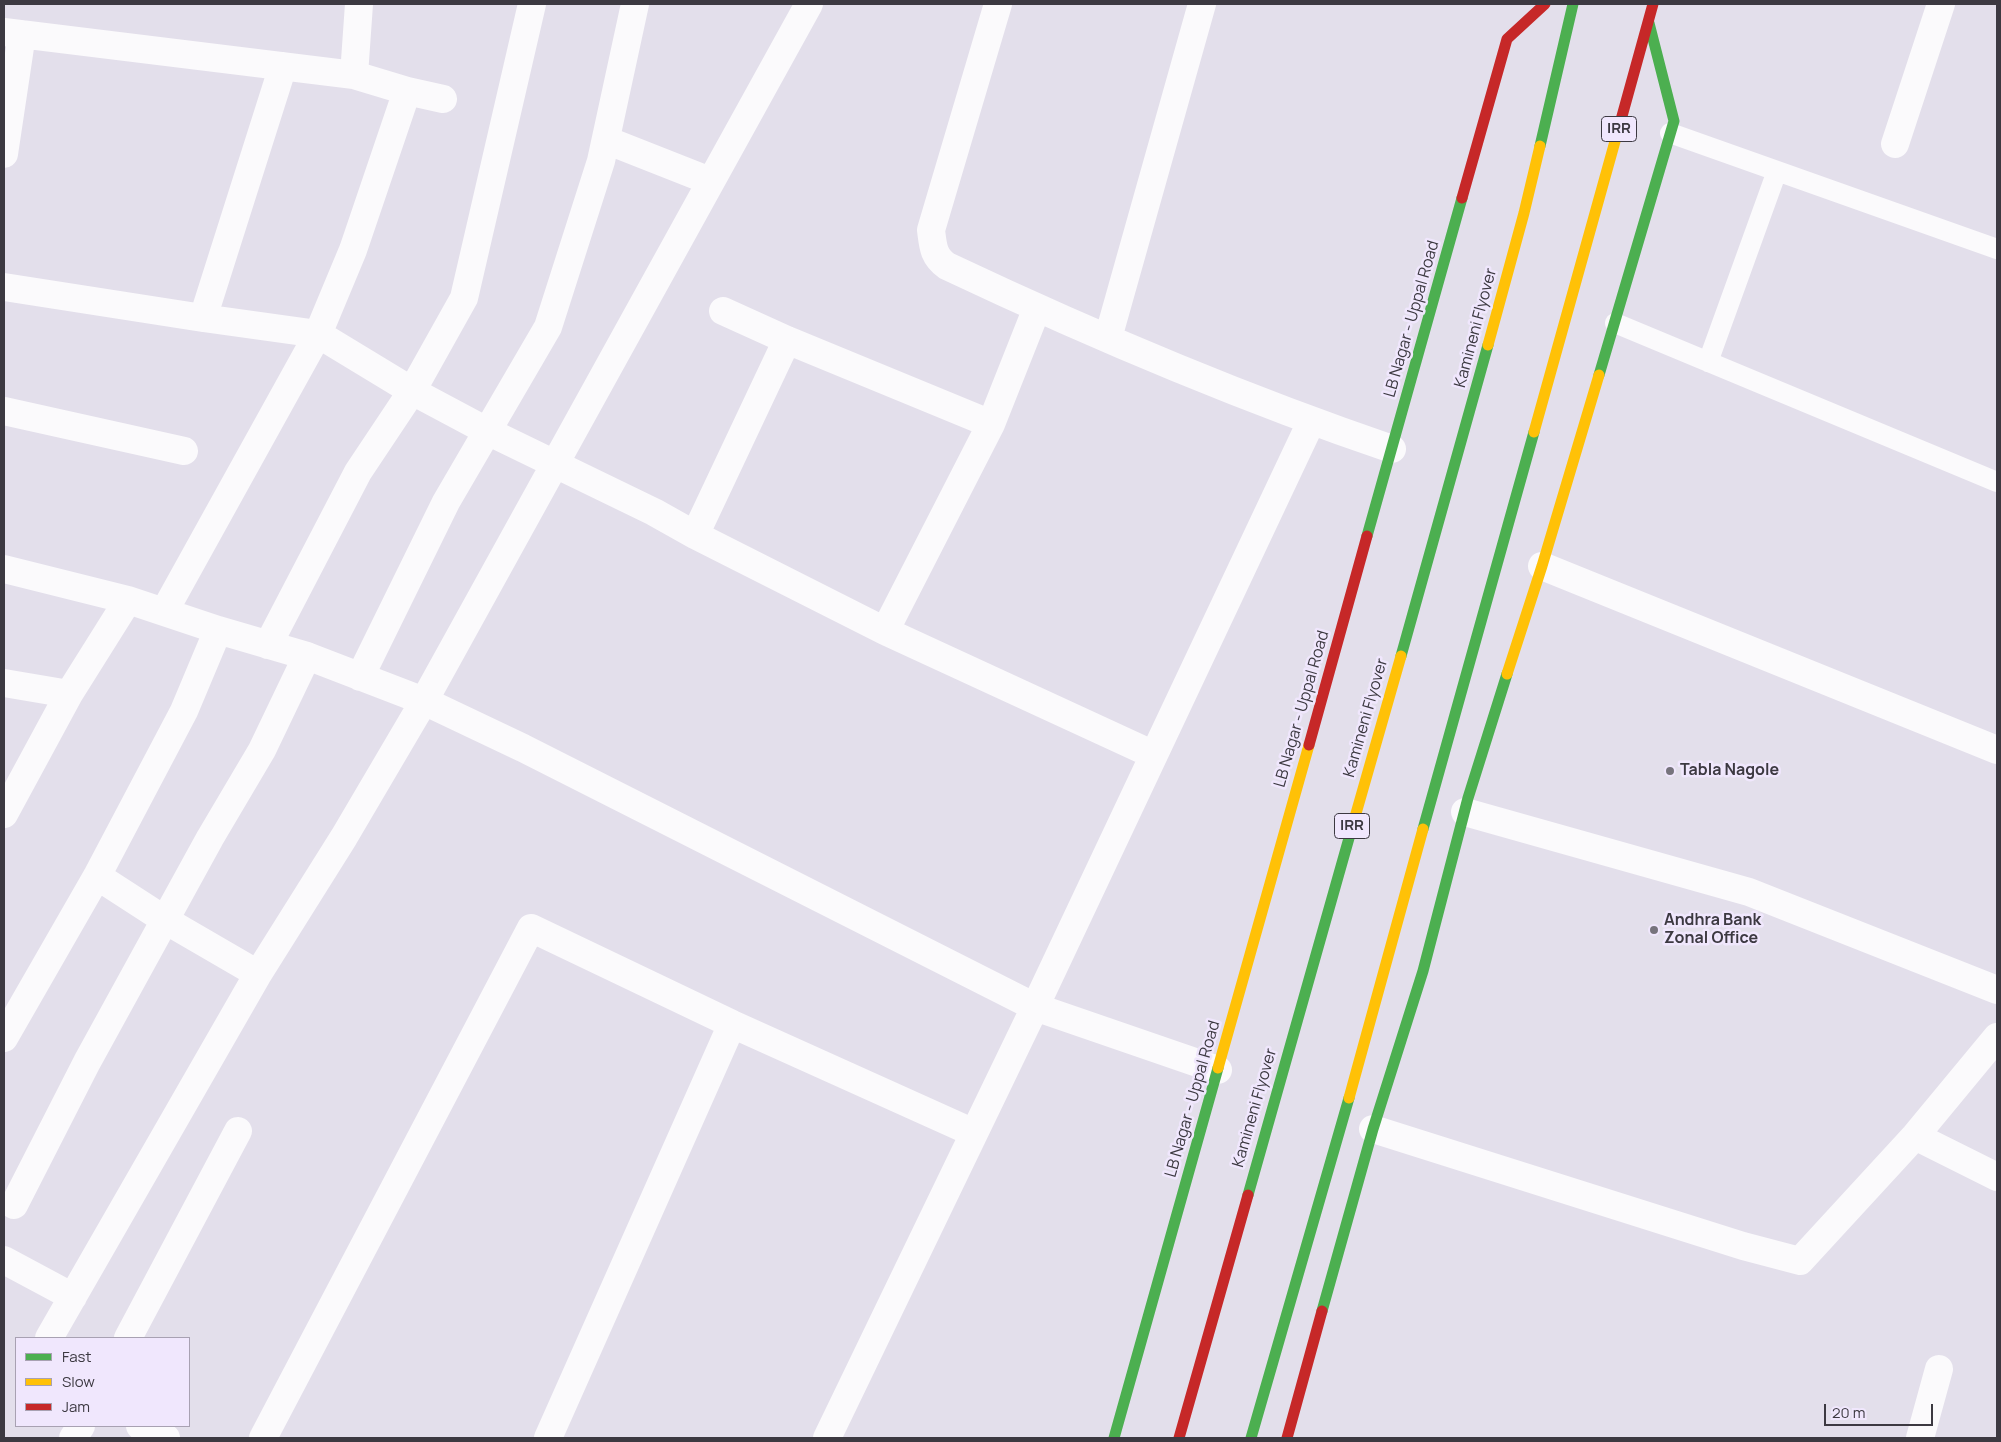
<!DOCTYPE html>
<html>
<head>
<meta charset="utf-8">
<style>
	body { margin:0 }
	#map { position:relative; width:2001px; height:1442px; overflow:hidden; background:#e3dfeb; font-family:Manrope,sans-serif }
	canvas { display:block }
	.frame { position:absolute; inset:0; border:5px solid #3c3941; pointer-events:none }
	.legend { position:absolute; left:15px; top:1337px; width:175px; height:90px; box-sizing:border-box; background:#f0e7fd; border:1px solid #a8a1b2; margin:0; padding:6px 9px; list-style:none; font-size:15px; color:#3c3941 }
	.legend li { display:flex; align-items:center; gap:10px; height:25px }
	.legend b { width:25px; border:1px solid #a8a1b2 }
	.scale { position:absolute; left:1824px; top:1404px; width:109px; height:22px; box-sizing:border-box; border:2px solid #3c3941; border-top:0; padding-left:6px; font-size:15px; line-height:18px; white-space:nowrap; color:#3c3941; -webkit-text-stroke:4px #f0e7fd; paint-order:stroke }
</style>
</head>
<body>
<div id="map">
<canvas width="2001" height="1442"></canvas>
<div class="frame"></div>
<ul class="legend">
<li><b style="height:6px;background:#4caf50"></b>Fast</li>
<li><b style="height:6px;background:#ffc107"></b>Slow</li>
<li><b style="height:6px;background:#c62828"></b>Jam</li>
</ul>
<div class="scale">20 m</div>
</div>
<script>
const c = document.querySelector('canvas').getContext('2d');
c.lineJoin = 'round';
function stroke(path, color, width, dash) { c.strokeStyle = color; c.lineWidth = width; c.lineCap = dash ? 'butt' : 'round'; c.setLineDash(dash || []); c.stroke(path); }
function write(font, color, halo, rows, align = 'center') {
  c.font = font + ' Manrope,sans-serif'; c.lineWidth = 5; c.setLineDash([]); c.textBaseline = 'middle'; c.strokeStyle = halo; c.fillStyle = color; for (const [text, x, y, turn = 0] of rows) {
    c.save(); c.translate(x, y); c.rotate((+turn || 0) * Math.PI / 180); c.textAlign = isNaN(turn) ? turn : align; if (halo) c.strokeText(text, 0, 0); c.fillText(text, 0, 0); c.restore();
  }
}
stroke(new Path2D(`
	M 1670,133 L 1997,249
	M 1615,323 L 1997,482
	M 1708,362 L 1777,171`), '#fbfafc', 20);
stroke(new Path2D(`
	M 998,4 L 931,230 C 933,246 933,256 947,266 C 1091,334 1242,398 1392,449
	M 4,32 L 354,75 L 407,91 L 443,99
	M 354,75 L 359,4
	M 606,140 L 710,181
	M 1895,144 L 1941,4
	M 4,154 L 22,34
	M 4,287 L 203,318 L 283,66
	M 723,311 L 787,340 L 991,424
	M 203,318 L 318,334 L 412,391 L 487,431 L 654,512 L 695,535 L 885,631 L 1154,755
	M 1108,338 L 1202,4
	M 4,411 L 184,451
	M 695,535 L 787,340
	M 1542,566 L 1997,750
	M 4,569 L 128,600 L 218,630 L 307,656 L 424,701 L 523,748 L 1035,1007 L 1218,1070
	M 164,612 L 318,334 L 353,250 L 407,91
	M 885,631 L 991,424 L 1037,308
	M 268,645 L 358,472 L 412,391 L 464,298 L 532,4
	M 360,677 L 446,502 L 548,327 L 601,161 L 635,4
	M 4,683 L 69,694
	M 1465,812 L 1749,892 L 1997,990
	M 4,814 L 69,694 L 128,600
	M 97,876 L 165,920 L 258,974
	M 4,1038 L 97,876 L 184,711 L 218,630
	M 1373,1129 L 1743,1246 L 1800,1261 L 1915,1136 L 1997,1037
	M 1915,1136 L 1997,1177
	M 14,1205 L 87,1062 L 210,838 L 262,750 L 307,656
	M 4,1260 L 73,1297
	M 49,1338 L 258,974 L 344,837 L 424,701 L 809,4
	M 128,1338 L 238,1131
	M 140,1426 L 166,1438
	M 73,1438 L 81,1426
	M 263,1438 L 531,928 L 732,1024 L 974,1133
	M 548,1438 L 732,1024
	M 827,1438 L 1035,1007 L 1311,422
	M 1920,1438 L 1939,1369`), '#fbfafc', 28);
stroke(new Path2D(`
	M 1540,146 L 1573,4
	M 1599,375 L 1674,121 L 1649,23
	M 1367,536 L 1462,198
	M 1401,656 L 1488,345
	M 1423,829 L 1534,432
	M 1248,1195 L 1353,824
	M 1322,1311 L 1373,1129 L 1423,971 L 1468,798 L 1507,674
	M 1114,1438 L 1218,1068
	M 1251,1438 L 1349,1098`), '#4caf50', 11);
stroke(new Path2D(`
	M 1488,345 L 1524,213 L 1540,146
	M 1534,432 L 1619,127
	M 1507,674 L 1542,566 L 1599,375
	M 1353,824 L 1401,656
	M 1218,1068 L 1309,745
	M 1349,1098 L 1423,829`), '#ffc107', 11);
stroke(new Path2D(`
	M 1619,127 L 1653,4
	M 1462,198 L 1507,39 L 1545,4
	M 1309,745 L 1367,536
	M 1179,1438 L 1248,1195
	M 1287,1438 L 1322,1311`), '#c62828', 11);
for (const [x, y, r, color] of [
	[1670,771,5,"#76737c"],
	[1654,930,5,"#76737c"]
]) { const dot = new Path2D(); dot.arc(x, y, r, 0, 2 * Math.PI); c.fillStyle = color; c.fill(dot); stroke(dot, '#f0e7fd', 2); }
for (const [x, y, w] of [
	[1619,129,35],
	[1352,826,35]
]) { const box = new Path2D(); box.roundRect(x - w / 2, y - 12.5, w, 25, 4); c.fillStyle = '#f0e7fd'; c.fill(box); stroke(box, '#3c3941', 1); }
write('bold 15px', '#3c3941', null, [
	["IRR",1619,129],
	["IRR",1352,826]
]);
write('16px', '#3c3941', '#f0e7fd', [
	["LB Nagar - Uppal Road",1412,319,-74],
	["Kamineni Flyover",1476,328,-75],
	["LB Nagar - Uppal Road",1302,709,-74],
	["Kamineni Flyover",1366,718,-74],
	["LB Nagar - Uppal Road",1193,1099,-74],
	["Kamineni Flyover",1255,1108,-74]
]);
write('bold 16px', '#3c3941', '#f0e7fd', [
	["Tabla Nagole",1680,771],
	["Andhra Bank",1664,921],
	["Zonal Office",1664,939]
], 'left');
</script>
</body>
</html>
